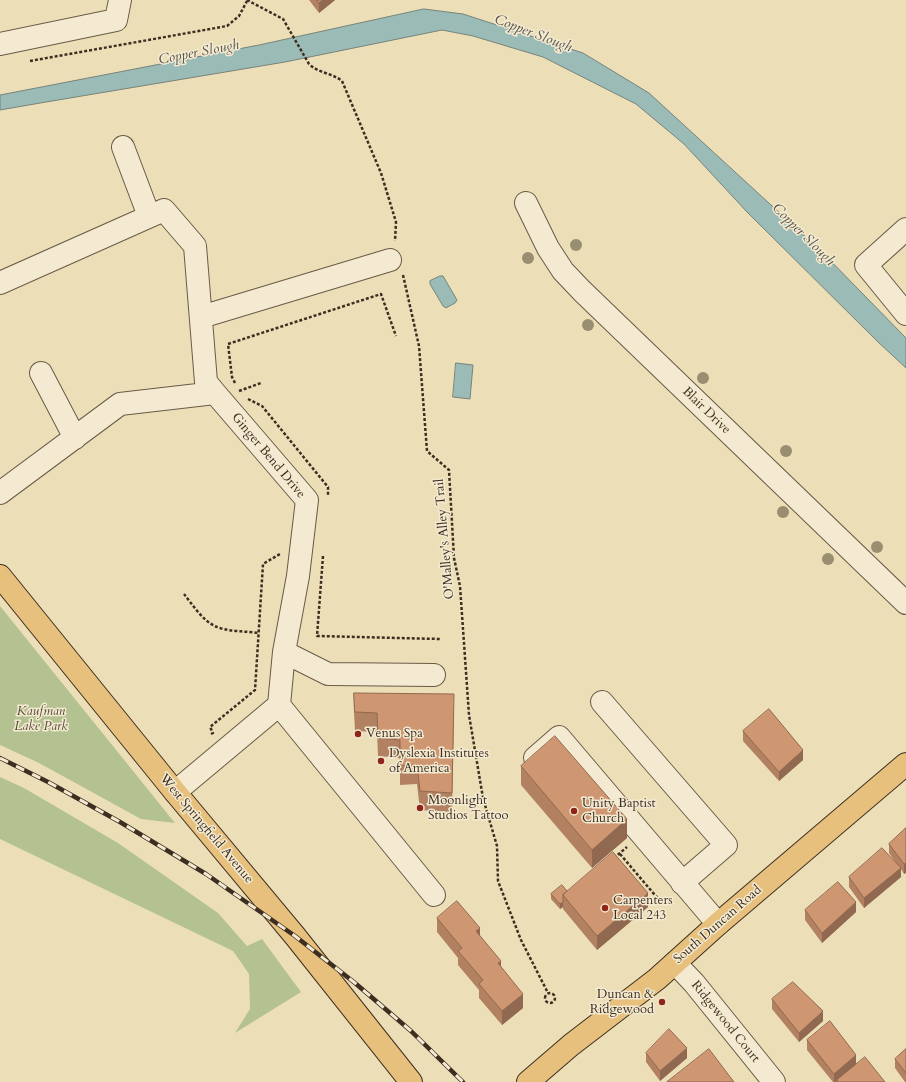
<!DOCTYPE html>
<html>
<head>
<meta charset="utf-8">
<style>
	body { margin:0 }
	canvas { display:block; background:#ecdfb8 }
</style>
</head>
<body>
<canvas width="906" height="1082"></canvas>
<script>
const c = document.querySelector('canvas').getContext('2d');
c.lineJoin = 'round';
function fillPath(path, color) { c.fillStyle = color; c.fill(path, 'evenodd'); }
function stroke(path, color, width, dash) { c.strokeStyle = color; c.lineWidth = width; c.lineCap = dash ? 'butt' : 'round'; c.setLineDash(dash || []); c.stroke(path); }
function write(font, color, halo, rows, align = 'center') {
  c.font = font + ' Cardo,serif'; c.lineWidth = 3; c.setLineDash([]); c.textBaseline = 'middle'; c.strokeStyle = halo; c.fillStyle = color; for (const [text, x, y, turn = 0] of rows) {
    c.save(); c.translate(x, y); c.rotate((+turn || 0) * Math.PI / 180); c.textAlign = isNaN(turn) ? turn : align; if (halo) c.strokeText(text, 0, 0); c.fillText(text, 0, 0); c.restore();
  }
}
fillPath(new Path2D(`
	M 0,606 L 175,823 L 141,819 L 39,763 L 0,745 Z
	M 0,777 L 24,788 L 118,843 L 218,913 L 247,946 L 262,939 L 301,992 L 235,1033 L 250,1009 L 249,974 L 233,951 L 0,839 Z`), '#b4c291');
const water = new Path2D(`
	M 424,9 L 463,14 L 583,53 L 649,93 L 819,249 L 906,338 L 906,368 L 877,341 L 747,212 L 684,144 L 636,104 L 543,57 L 473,36 L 442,30 L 285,62 L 46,102 L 0,110 L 0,95 L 259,45 Z
	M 440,276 L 443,276 L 457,300 L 455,303 L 446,308 L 443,306 L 430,284 L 430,281 Z
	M 456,363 L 473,365 L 470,399 L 453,397 Z`);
fillPath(water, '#9bbbb7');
stroke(water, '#76837b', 1);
const minor = new Path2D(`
	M 0,44 L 116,20 L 120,0
	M 123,147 L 149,216
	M 526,203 L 548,248 L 563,271 L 582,291 L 906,603
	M 906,229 L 866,265 L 906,314
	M 0,283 L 164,210 L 195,246 L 206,382 L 215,393
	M 201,317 L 390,260
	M 41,373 L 75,438
	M 0,493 L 120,404 L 215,393 L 307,500 L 298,576 L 284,652 L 279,705 L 175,792
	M 284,652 L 328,674 L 434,675
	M 602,702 L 726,845 L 682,883
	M 279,705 L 434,895
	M 535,758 L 559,737 L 718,924
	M 675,963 L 694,983 L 774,1082`);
const major = new Path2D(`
	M 0,576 L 175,792 L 295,936 L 411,1082
	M 528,1082 L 571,1045 L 657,979 L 718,924 L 906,764`);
stroke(minor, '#6a5a47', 24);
stroke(major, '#3e2e21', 24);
stroke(new Path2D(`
	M 247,0 L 283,19 L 309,64 C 318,73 332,73 342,81 L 381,173 L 396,222 L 395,241
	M 30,61 L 227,26 L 239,16 L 247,1
	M 403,275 L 419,346 L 427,451 L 449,470 L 454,558 L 460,586 L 469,715 L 483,798 L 497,846 L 498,881 L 521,940 L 548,993
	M 235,383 L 232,377 L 228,344 L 381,294 L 396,336
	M 239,391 L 261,383
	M 248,399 L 262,406 L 328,487 L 328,495
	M 323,556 L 317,636 L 440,639
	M 184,594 C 192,604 203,621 215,626 C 227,632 245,631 259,633
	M 211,734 L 213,733 L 210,727 L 255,690 L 263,564 L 280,554
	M 620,854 L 660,901
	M 614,858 L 627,847
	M545 998a5 5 0 1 1 10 0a5 5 0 1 1-10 0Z`), '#3e2e21', 2.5, [3, 2]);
stroke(minor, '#f3ead1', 22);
stroke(major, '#e6c07c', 22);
const rail = new Path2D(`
	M 0,758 L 48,782 L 120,822 L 206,874 L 295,936 L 355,983 L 411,1031 L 463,1082`);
stroke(rail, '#3e2e21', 4.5);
stroke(rail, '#f3ead1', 3, [9]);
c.fillStyle = '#9a8e71';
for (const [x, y] of [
	[576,245],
	[528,258],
	[588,325],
	[703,378],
	[786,451],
	[783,512],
	[877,547],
	[828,559]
]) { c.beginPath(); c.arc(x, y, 6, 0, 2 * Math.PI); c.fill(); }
fillPath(new Path2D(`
	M 309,0 L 335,0 L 319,13 Z
	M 354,693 L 454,712 L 452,812 L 420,810 L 417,784 L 400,785 L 400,758 L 378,756 L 377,732 L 355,731 L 354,712 Z
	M 743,731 L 803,760 L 779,781 L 743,741 Z
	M 521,766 L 627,838 L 592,868 L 521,785 Z
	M 906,828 L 904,874 L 901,869 L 901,877 L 864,908 L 849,887 L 849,877 L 896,863 L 889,853 L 889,844 Z
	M 567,891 L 648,907 L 597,950 L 563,909 L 563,907 L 560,909 L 551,899 L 551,894 Z
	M 805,910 L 856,912 L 822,943 L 805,920 Z
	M 437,918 L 480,936 L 501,967 L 523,1008 L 502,1025 L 479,998 L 479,990 L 458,965 L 458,958 L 437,932 Z
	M 772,999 L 823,1021 L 799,1042 L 772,1009 Z
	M 807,1040 L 856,1064 L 885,1082 L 837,1082 L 837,1081 L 836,1082 L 833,1082 L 807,1050 Z
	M 906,1049 L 906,1082 L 905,1082 L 895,1068 L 895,1059 Z
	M 646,1053 L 687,1058 L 660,1081 L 646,1062 Z`), '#b28162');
fillPath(new Path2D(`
	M 323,0 L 335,0 L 319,13 L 319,3 Z
	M 803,750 L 803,760 L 779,781 L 779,772 Z
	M 627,819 L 627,838 L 592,868 L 592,850 Z
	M 906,863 L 906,873 L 904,874 L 904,864 Z
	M 901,868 L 901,877 L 864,908 L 864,898 Z
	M 648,893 L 648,907 L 597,950 L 597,936 Z
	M 563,902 L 563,907 L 560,909 L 560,904 Z
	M 856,902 L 856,912 L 822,943 L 822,933 Z
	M 480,928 L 480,942 L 476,931 Z
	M 501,961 L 501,975 L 498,963 Z
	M 523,994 L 523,1008 L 502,1025 L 502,1011 Z
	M 823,1011 L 823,1021 L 799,1042 L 799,1033 Z
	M 687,1048 L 687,1058 L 660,1081 L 660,1071 Z
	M 856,1055 L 856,1065 L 836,1082 L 834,1082 L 834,1074 Z`), '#916950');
const building = new Path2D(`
	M 317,0 L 323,0 L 319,3 Z
	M 354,693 L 454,694 L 452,793 L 420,791 L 417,765 L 400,766 L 400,740 L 378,738 L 377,713 L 355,712 Z
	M 769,709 L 803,750 L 779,772 L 743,731 Z
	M 555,736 L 627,819 L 592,850 L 521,766 Z
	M 906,828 L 906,863 L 904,864 L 889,844 Z
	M 882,848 L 901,868 L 864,898 L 849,877 Z
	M 613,852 L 648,893 L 597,936 L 563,895 Z
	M 838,882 L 856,902 L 822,933 L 805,910 Z
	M 562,885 L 567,891 L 563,895 L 563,902 L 560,904 L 551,894 Z
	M 457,901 L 480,928 L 476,931 L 501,961 L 498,963 L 523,994 L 502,1011 L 479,984 L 483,980 L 458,951 L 462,948 L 437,918 Z
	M 793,982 L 823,1011 L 799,1033 L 772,999 Z
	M 830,1021 L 856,1055 L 834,1074 L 807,1040 Z
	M 669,1029 L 687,1048 L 660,1071 L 646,1053 Z
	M 709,1049 L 734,1082 L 667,1082 Z
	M 906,1049 L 906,1073 L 895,1059 Z
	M 865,1057 L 885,1082 L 838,1082 L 837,1080 Z`);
fillPath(building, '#cf9672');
stroke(building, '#916950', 1);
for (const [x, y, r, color] of [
	[358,734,4,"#8f2418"],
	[381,761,4,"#8f2418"],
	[420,808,4,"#8f2418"],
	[574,811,4,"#8f2418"],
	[605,908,4,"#8f2418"],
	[662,1002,4,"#8f2418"]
]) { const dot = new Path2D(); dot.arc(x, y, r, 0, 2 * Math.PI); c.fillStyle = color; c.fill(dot); stroke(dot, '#f3ead1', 1.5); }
write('13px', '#3e2e21', '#f3ead1', [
	["Blair Drive",706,411,44],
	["Ginger Bend Drive",268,456,50],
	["O'Malley's Alley Trail",445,539,-95],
	["West Springfield Avenue",206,829,50],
	["South Duncan Road",718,925,-41],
	["Ridgewood Court",725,1022,51]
]);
write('italic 13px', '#564c37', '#f3ead1', [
	["Kaufman",41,712],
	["Lake Park",41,727]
]);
write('13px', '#3e2e21', '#f3ead1', [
	["Venus Spa",366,734],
	["Dyslexia Institutes",389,754],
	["of America",389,769],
	["Moonlight",428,801],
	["Studios Tattoo",428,816],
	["Unity Baptist",582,804],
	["Church",582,819],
	["Carpenters",613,901],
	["Local 243",613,916],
	["Duncan &",654,995,"right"],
	["Ridgewood",654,1010,"right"]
], 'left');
write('italic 14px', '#555146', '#f3ead1', [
	["Copper Slough",533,34,21],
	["Copper Slough",199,53,-11],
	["Copper Slough",803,235,45]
]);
</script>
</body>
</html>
